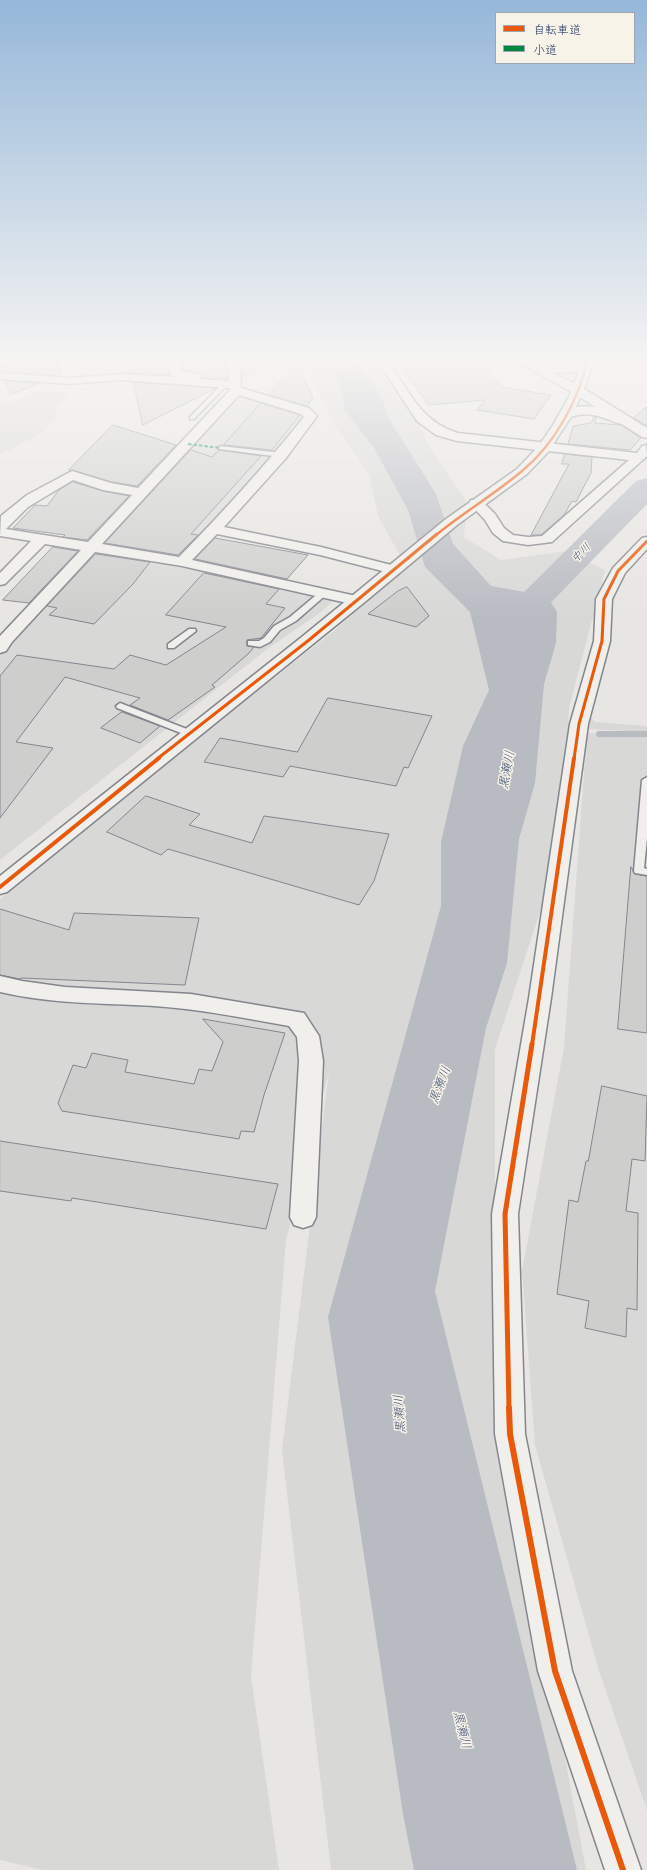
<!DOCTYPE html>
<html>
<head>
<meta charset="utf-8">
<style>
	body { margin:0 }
	#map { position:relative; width:647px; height:1870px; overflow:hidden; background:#e8e6e2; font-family:"Comic Neue","Klee One",sans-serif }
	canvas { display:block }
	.legend { position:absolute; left:495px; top:12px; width:140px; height:52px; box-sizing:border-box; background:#f7f3e8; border:1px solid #9fa5b1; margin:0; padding:5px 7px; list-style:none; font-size:12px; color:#1b2f5e }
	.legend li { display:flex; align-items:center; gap:8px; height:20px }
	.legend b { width:20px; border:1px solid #9fa5b1 }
</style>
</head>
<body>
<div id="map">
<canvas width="647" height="1870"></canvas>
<ul class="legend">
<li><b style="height:5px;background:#e8590c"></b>自転車道</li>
<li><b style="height:5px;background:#00873e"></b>小道</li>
</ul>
</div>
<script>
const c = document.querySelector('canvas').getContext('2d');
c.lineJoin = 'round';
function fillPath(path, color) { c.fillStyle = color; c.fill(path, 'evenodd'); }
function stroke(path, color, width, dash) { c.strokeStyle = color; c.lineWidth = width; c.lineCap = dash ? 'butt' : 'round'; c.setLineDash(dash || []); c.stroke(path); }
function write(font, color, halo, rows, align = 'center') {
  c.font = font + ' "Comic Neue","Klee One",sans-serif'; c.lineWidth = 3; c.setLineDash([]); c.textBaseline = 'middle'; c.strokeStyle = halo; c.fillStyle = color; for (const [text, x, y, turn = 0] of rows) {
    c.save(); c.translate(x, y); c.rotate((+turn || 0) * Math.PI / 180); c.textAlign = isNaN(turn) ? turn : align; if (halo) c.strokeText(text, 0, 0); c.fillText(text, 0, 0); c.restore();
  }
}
fillPath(new Path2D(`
	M 301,357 L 378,357 L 406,393 L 430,448 L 467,502 L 464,537 L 501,560 L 566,551 L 605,570 L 569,708 L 562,845 L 495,1049 L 495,1384 L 586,1870 L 331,1870 L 282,1450 L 329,1072 L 286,1240 L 251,1676 L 279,1870 L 43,1870 L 0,1860 L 0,899 L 62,844 L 330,634 L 407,568 L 378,516 L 369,474 L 331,420 Z
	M 64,391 L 68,396 L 55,407 L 57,415 L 43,432 L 0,455 L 0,402 L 18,401 L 33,392 Z
	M 248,396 L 306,414 L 279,449 L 182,554 L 172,557 L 110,549 L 107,542 L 177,462 L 194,446 L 196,442 L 234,400 L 238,397 Z
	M 98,555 L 220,574 L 337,597 L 321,612 L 266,650 L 0,860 L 0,656 L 8,644 L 47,602 Z
	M 590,717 L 595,722 L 647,726 L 647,732 L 587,729 Z
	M 587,733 L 647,733 L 647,1810 L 599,1671 L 535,1445 L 522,1271 L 564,1047 Z`), '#d8d8d6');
fillPath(new Path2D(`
	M 317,357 L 353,357 L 382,397 L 387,416 L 436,494 L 453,544 L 491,586 L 547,596 L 557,612 L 556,643 L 544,684 L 535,783 L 519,839 L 507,963 L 486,1028 L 435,1291 L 577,1870 L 414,1870 L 403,1814 L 328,1317 L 441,906 L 441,842 L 463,746 L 489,690 L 470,612 L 425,567 L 408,510 L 374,448 L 345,410 L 338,378 Z`), '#b8bbc2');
stroke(new Path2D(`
	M 599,734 L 647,734`), '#b8bbc2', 6);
fillPath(new Path2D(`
	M 647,478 L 647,504 L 527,627 L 515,630 L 503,627 L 498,620 L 503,613 L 636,481 Z`), '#b8bbc2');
const building = new Path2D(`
	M 128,357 L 167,357 L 169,375 L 131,373 Z
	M 182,357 L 227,357 L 227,379 L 202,378 L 204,376 L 200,373 L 182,370 Z
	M 242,357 L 283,357 L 242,377 Z
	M 395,357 L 483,357 L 486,371 L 501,387 L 551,395 L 534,419 L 477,410 L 485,400 L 429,405 Z
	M 56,358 L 61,374 L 58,376 L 4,372 L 2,365 Z
	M 297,363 L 313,398 L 307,406 L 269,395 Z
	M 6,381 L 39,383 L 10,395 Z
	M 134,382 L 216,388 L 143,425 Z
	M 261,403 L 300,415 L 272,450 L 224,445 Z
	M 647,407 L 647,426 L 634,418 Z
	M 594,417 L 596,417 L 595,423 L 621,425 L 641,438 L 630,450 L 568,444 L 573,426 L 591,423 Z
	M 113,425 L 176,445 L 137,486 L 111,482 L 69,470 Z
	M 191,450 L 212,457 L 219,450 L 261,456 L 191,534 L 198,535 L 178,555 L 105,543 Z
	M 565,454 L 592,457 L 591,473 L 576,502 L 572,501 L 564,515 L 541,535 L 531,535 L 569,464 L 562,464 Z
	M 73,482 L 103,491 L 129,496 L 87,540 L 63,537 L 65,535 L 13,528 L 35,505 L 47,506 L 59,490 Z
	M 215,538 L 308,555 L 287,579 L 195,559 Z
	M 53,547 L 78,551 L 29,603 L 3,600 Z
	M 96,554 L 150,562 L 133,584 L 94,624 L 49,615 L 57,608 L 47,606 Z
	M 204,573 L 279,589 L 266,604 L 285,608 L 261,638 L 247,640 L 247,646 L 254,647 L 248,654 L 212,685 L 215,687 L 168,720 L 130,705 L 140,698 L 65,677 L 16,742 L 53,748 L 0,818 L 0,676 L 17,655 L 114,669 L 130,655 L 166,665 L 226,627 L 166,615 Z
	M 407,587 L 429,616 L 416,627 L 368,614 L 398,591 Z
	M 328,698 L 432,716 L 408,768 L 404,767 L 396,786 L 290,766 L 283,777 L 204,762 L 220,738 L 297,752 Z
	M 122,712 L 160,726 L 140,743 L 101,728 Z
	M 146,796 L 200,814 L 189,825 L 252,843 L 264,816 L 389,834 L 374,881 L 359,905 L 168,849 L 161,855 L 107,832 Z
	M 631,867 L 635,874 L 647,876 L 647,1033 L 618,1029 Z
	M 0,909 L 69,930 L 74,913 L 199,918 L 185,985 L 21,978 L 20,979 L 0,975 Z
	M 203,1019 L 285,1033 L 264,1095 L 254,1132 L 241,1131 L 239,1139 L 62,1111 L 58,1103 L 73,1065 L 86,1068 L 92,1053 L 128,1060 L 125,1072 L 194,1084 L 199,1069 L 212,1071 L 223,1042 Z
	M 602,1086 L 647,1096 L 645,1161 L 632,1159 L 626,1211 L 638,1213 L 637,1310 L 627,1308 L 626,1337 L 585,1328 L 589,1301 L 557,1294 L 569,1200 L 578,1202 L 586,1161 L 588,1161 Z
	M 0,1141 L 278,1184 L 266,1229 L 72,1198 L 71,1201 L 0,1191 Z`);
fillPath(building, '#cececd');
stroke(building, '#83868d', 1);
const lane = new Path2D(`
	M 223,383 L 228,384 L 194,419 L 190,419 L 190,417 Z
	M 221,446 L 281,453 L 284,455 L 281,457 L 219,449 L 218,448 Z
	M 321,591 L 328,593 L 296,621 L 280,630 L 270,642 L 260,647 L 248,645 L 248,641 L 259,641 L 264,638 L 274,626 L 290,617 Z
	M 189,629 L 195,629 L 196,631 L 174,648 L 168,648 L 168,644 Z
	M 120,703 L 192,731 L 194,733 L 192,735 L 186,735 L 117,708 L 116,706 Z
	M 647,777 L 647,838 L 644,868 L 647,869 L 647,875 L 635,873 L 634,871 L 642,780 Z`);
const street = new Path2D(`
	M 37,357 L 32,360 L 0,364 L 0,358 Z
	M 168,357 L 180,357 L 181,371 L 200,374 L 202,376 L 198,379 L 229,381 L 228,357 L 240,357 L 241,388 L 309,408 L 317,416 L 286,458 L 224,527 L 321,547 L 399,567 L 401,570 L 399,573 L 394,574 L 320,555 L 217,534 L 192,560 L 361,597 L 364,600 L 361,603 L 356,605 L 182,566 L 95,552 L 12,642 L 6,651 L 0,653 L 0,636 L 81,550 L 45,544 L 5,584 L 0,585 L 0,573 L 31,541 L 0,536 L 1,516 L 27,495 L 72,471 L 111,483 L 138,488 L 230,390 L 230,388 L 121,380 L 69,384 L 0,379 L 0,373 L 69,378 L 121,374 L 176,377 L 170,374 ZM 239,395 L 301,414 L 304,417 C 265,466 223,512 179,557 L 102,544 ZM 73,480 L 103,490 L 132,495 L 88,542 L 6,529 L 28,507 Z
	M 375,357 L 386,357 C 406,387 421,423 458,433 L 637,453 L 642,446 L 646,445 L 647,456 L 552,542 L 528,545 L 503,541 L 493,533 L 485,520 L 469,503 L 471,500 L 481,500 L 495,514 L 504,528 L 513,535 L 528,537 L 542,536 L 629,460 L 457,441 L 436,435 L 417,421 Z
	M 647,537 L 647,549 L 625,573 L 612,599 L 610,641 L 588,724 L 551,998 L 518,1214 L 525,1434 L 572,1671 L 641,1870 L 605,1870 L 538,1671 L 495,1434 L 492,1214 L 529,998 L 570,724 L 594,641 L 596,599 L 613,568 L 642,538 Z
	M 0,976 L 22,981 L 65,987 L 191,994 L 304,1013 L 319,1036 L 323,1061 L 316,1217 L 312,1225 L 303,1228 L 294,1225 L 290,1217 L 299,1061 L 297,1037 L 289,1026 C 244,1018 199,1009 154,1006 C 102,1003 51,1004 0,992 Z`);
const secondary = new Path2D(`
	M 582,357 L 594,357 L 587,382 L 576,407 C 595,404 614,411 631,418 L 632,421 L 631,424 C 614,428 597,407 571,417 L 548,452 L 527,474 L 457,525 L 366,601 L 7,892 L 0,894 L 0,876 L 303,636 L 446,519 L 517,469 L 538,447 L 553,425 L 569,397 L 579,371 C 560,375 543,371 525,365 L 523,363 L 529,359 C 546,364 563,369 581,363 Z`);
const highway = new Path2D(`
	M 509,357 L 524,357 L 583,388 L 647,428 L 647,438 L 642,437 L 575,394 Z`);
stroke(lane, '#83868d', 3);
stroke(street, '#83868d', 3);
stroke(secondary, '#83868d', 3);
stroke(highway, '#83868d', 3);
fillPath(lane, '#f0efeb');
fillPath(street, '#f0efeb');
fillPath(secondary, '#f0efeb');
fillPath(highway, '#f0efeb');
stroke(new Path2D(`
	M 188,444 L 221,448`), '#00873e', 2, [3.5, 2]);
stroke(new Path2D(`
	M 436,535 C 464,512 495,494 522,471 C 555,444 580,398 588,357`), '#e8590c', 2.5);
stroke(new Path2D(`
	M 157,759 L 309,640 L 437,534
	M 574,759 L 579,724 L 602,641 L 604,599 L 618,571 L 647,541`), '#e8590c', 3);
stroke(new Path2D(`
	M 0,887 L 159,758
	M 532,1045 L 574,758`), '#e8590c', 4);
stroke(new Path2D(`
	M 509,1409 L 505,1214 L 532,1044`), '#e8590c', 5);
stroke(new Path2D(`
	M 509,1408 L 510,1434 L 555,1671 L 623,1870`), '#e8590c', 6);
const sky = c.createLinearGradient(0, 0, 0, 619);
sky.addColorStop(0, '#95b7d9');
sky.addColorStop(0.58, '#f5f4f2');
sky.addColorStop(1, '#f5f4f200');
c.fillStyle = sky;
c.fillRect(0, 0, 647, 619);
write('italic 11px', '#445378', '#f7f3e8', [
	["中川",581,553,-45]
]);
write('italic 13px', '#445378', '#f7f3e8', [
	["黒瀬川",507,770,-79],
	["黒瀬川",440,1085,-69],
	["黒瀬川",400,1414,-94],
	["黒瀬川",462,1730,76]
]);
</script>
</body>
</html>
